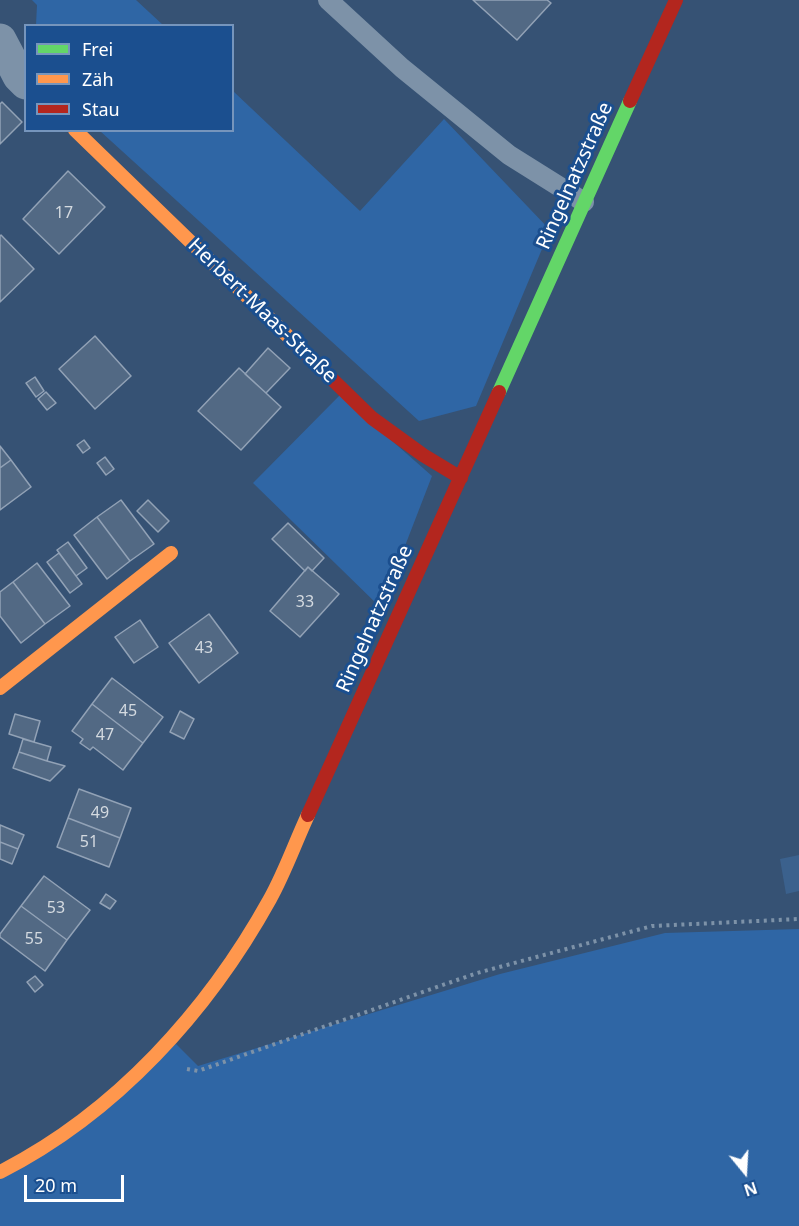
<!DOCTYPE html>
<html>
<head>
<meta charset="utf-8">
<style>
	body { margin:0 }
	#map { position:relative; width:799px; height:1226px; overflow:hidden; background:#365274; font-family:"Noto Sans",sans-serif }
	canvas { display:block }
	.legend { position:absolute; left:24px; top:24px; width:210px; height:108px; box-sizing:border-box; background:#1b4f8f; border:2px solid #7695bc; margin:0; padding:8px 10px; list-style:none; font-size:18px; color:#fff }
	.legend li { display:flex; align-items:center; gap:12px; height:30px }
	.legend b { width:30px; border:2px solid #7695bc }
	.north { position:absolute; left:715px; top:1142px; width:60px; height:60px; -webkit-text-stroke:4px #1b4f8f; paint-order:stroke; rotate:162deg; font-size:16px; font-weight:700; line-height:24px; text-align:center; color:#fff }
	.north::after { content:''; display:block; margin:auto; width:21px; height:27px; background:#fff; clip-path:polygon(50% 0,100% 100%,50% 72%,0 100%) }
	.scale { position:absolute; left:24px; top:1175px; width:100px; height:27px; box-sizing:border-box; border:3px solid #fff; border-top:0; padding-left:8px; font-size:18px; line-height:21px; white-space:nowrap; color:#fff; -webkit-text-stroke:4px #1b4f8f; paint-order:stroke }
</style>
</head>
<body>
<div id="map">
<canvas width="799" height="1226"></canvas>
<ul class="legend">
<li><b style="height:8px;background:#63d668"></b>Frei</li>
<li><b style="height:8px;background:#ff974d"></b>Zäh</li>
<li><b style="height:8px;background:#b3261e"></b>Stau</li>
</ul>
<div class="north">N</div>
<div class="scale">20 m</div>
</div>
<script>
const c = document.querySelector('canvas').getContext('2d');
c.lineJoin = 'round';
function fillPath(path, color) { c.fillStyle = color; c.fill(path, 'evenodd'); }
function stroke(path, color, width, dash) { c.strokeStyle = color; c.lineWidth = width; c.lineCap = dash ? 'butt' : 'round'; c.setLineDash(dash || []); c.stroke(path); }
function write(font, color, halo, rows, align = 'center') {
  c.font = font + ' "Noto Sans",sans-serif'; c.lineWidth = 6; c.setLineDash([]); c.textBaseline = 'middle'; c.strokeStyle = halo; c.fillStyle = color; for (const [text, x, y, turn = 0] of rows) {
    c.save(); c.translate(x, y); c.rotate((+turn || 0) * Math.PI / 180); c.textAlign = isNaN(turn) ? turn : align; if (halo) c.strokeText(text, 0, 0); c.fillText(text, 0, 0); c.restore();
  }
}
fillPath(new Path2D(`
	M 32,0 L 136,0 L 163,25 L 36,25 L 37,5 Z
	M 233,91 L 360,211 L 444,119 L 550,230 L 476,406 L 419,421 L 100,131 L 232,130 Z
	M 340,395 L 432,476 L 381,608 L 253,483 Z
	M 799,929 L 799,1226 L 0,1226 L 0,1174 L 176,1044 L 198,1066 L 500,974 L 665,933 Z`), '#2f66a5');
fillPath(new Path2D(`
	M 799,855 L 799,891 L 786,894 L 780,859 Z`), '#3b618d');
const building = new Path2D(`
	M 473,0 L 547,0 L 551,3 L 517,40 Z
	M 2,102 L 22,122 L 0,144 L 0,104 Z
	M 68,171 L 105,207 L 59,254 L 23,219 Z
	M 1,235 L 34,269 L 0,302 L 0,236 Z
	M 95,336 L 131,376 L 95,409 L 59,369 Z
	M 268,348 L 290,368 L 266,393 L 245,374 Z
	M 239,368 L 281,407 L 241,450 L 198,411 Z
	M 35,377 L 44,391 L 36,397 L 26,383 Z
	M 46,392 L 56,403 L 47,410 L 38,399 Z
	M 84,440 L 90,448 L 83,453 L 77,445 Z
	M 0,446 L 11,460 L 0,468 Z
	M 105,457 L 114,469 L 106,475 L 97,463 Z
	M 11,460 L 31,487 L 0,510 L 0,468 Z
	M 121,500 L 154,544 L 130,561 L 97,517 Z
	M 148,500 L 169,521 L 158,532 L 137,511 Z
	M 97,517 L 130,561 L 107,579 L 74,535 Z
	M 288,523 L 324,558 L 312,571 L 308,567 L 305,571 L 272,539 Z
	M 68,542 L 87,568 L 76,576 L 57,550 Z
	M 59,553 L 82,584 L 70,593 L 47,562 Z
	M 37,563 L 70,606 L 45,624 L 13,582 Z
	M 308,567 L 339,594 L 300,637 L 270,611 Z
	M 13,582 L 45,624 L 21,643 L 0,616 L 0,592 Z
	M 209,614 L 238,653 L 199,683 L 169,643 Z
	M 140,620 L 158,647 L 134,663 L 115,637 Z
	M 112,678 L 163,717 L 143,743 L 92,704 Z
	M 92,704 L 143,743 L 123,770 L 93,747 L 90,750 L 80,743 L 83,739 L 72,731 Z
	M 180,711 L 194,719 L 184,739 L 170,732 Z
	M 15,714 L 40,721 L 34,742 L 9,734 Z
	M 23,739 L 51,747 L 47,761 L 19,752 Z
	M 19,752 L 47,761 L 65,766 L 50,781 L 13,768 Z
	M 79,789 L 131,808 L 120,838 L 68,818 Z
	M 68,818 L 120,838 L 109,867 L 57,847 Z
	M 0,825 L 24,835 L 18,849 L 0,842 Z
	M 0,842 L 18,849 L 12,864 L 0,859 Z
	M 44,876 L 90,910 L 67,940 L 21,906 Z
	M 106,894 L 116,901 L 110,909 L 100,903 Z
	M 21,906 L 67,940 L 45,971 L 0,937 L 0,934 Z
	M 35,976 L 43,985 L 35,992 L 27,982 Z`);
fillPath(building, '#526984');
stroke(building, '#92a2b6', 1.5);
stroke(new Path2D(`
	M 187,1069 L 198,1071 L 477,973 L 652,926 L 799,919`), '#7d92a8', 4, [3, 4.5]);
stroke(new Path2D(`
	M 328,0 L 402,68 L 509,155 L 584,202`), '#7d92a8', 20);
stroke(new Path2D(`
	M 0,40 L 19,76 L 26,83`), '#7d92a8', 33);
stroke(new Path2D(`
	M 499,392 L 630,101`), '#63d668', 14);
stroke(new Path2D(`
	M 75,130 L 296,344
	M 0,688 L 171,553
	M 0,1172 C 116,1113 208,1011 270,899 C 285,872 295,843 308,815`), '#ff974d', 14);
stroke(new Path2D(`
	M 630,101 L 676,0
	M 296,344 L 372,418 L 423,455 L 461,478
	M 308,815 L 499,392`), '#b3261e', 14);
write('16px', '#d4dae0', null, [
	["17",64,213],
	["33",305,602],
	["43",204,648],
	["45",128,711],
	["47",105,735],
	["49",100,813],
	["51",89,842],
	["53",56,908],
	["55",34,939]
]);
write('20px', '#fff', '#1b4f8f', [
	["Ringelnatzstraße",575,176,-66],
	["Herbert-Maas-Straße",262,311,44],
	["Ringelnatzstraße",375,619,-66]
]);
</script>
</body>
</html>
